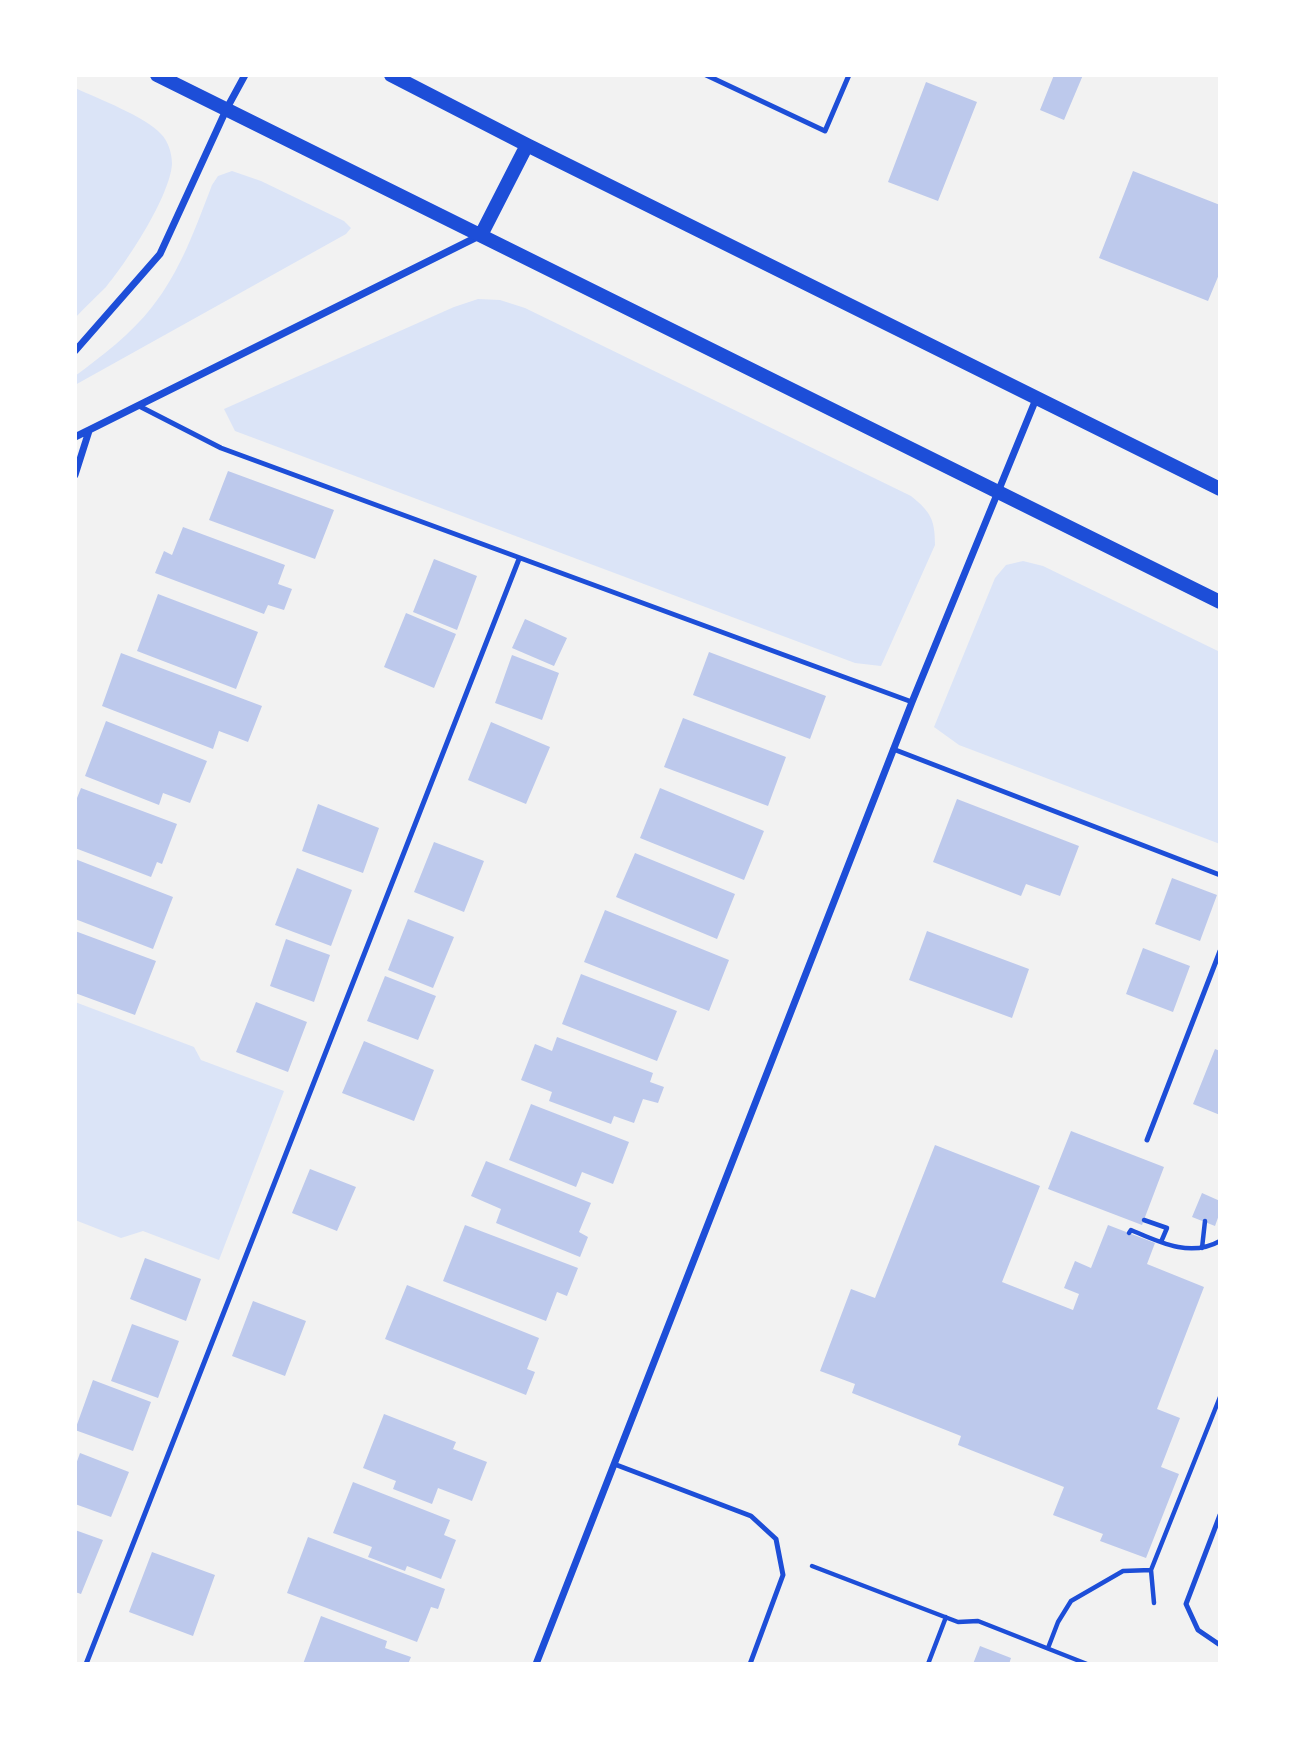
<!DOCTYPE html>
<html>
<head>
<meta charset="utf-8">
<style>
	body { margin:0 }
	#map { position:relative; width:1295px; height:1739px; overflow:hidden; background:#f2f2f2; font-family:Quicksand,sans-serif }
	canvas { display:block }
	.frame { position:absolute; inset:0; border:77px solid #fff; pointer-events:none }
</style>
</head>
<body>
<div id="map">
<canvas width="1295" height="1739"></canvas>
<div class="frame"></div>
</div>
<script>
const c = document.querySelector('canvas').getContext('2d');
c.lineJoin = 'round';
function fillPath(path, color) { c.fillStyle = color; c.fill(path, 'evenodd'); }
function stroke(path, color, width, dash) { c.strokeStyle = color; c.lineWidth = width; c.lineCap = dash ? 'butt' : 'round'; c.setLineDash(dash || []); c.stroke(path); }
fillPath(new Path2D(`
	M 75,88 C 97,98 146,117 161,134 C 168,141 172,153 172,164 C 170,196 127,262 106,287 C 96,297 85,307 75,318 Z
	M 232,171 L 261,181 L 344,221 L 351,228 L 346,234 L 75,385 L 75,376 C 102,356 131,334 152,307 C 180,272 196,227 212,185 L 218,176 Z
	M 478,299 L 500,300 L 525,308 L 911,496 C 931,512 935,520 935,545 L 881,666 L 855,663 L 235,431 L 224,409 L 454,307 Z
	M 1023,561 L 1043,566 L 1220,652 L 1220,844 L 959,745 L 934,727 L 995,578 L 1006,565 Z
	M 75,1002 L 194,1047 L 201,1060 L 284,1091 L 219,1260 L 143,1231 L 121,1238 L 75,1220 Z`), '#dbe4f7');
fillPath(new Path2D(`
	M 1054,75 L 1083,75 L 1064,120 L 1040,110 Z
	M 926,82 L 977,102 L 938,201 L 888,182 Z
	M 1133,171 L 1220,205 L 1220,272 L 1208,301 L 1099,258 Z
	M 228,471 L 334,510 L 315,559 L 209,520 Z
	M 183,527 L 285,565 L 278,584 L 292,589 L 284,610 L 268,605 L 264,614 L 155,573 L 164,551 L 172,555 Z
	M 434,559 L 477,576 L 457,630 L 413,612 Z
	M 158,594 L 258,632 L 236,689 L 137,651 Z
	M 406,613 L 456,634 L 434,688 L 384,667 Z
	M 525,619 L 567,638 L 554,666 L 512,648 Z
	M 709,652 L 826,696 L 810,739 L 693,695 Z
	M 121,653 L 262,706 L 248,742 L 219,731 L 213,749 L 102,706 Z
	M 512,655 L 559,673 L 542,720 L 495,703 Z
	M 683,718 L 786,757 L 768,806 L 664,767 Z
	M 106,721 L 207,761 L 190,803 L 163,793 L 159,805 L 85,776 Z
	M 491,722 L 550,747 L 526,804 L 468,780 Z
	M 81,788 L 177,824 L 162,864 L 157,862 L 151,877 L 75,848 L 75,803 Z
	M 660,788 L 764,831 L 744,880 L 640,838 Z
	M 957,799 L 1079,846 L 1060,896 L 1026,884 L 1021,896 L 933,862 Z
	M 318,804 L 379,828 L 363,873 L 302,851 Z
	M 434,842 L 484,861 L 464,912 L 414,892 Z
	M 635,853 L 735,894 L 717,939 L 616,897 Z
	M 75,859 L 173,897 L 153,949 L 75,919 Z
	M 297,868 L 352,890 L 331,946 L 275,925 Z
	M 1172,878 L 1217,895 L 1200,941 L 1155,924 Z
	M 605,910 L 729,960 L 709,1011 L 584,962 Z
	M 408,919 L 454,937 L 433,988 L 388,970 Z
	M 75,931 L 156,961 L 135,1015 L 75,993 Z
	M 927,931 L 1029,969 L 1012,1018 L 909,980 Z
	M 286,939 L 330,955 L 314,1002 L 270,986 Z
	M 1143,948 L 1190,966 L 1173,1012 L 1126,994 Z
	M 581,974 L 677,1011 L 657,1061 L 562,1024 Z
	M 385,976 L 436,996 L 418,1040 L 367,1021 Z
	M 256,1002 L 307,1022 L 288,1072 L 236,1052 Z
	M 557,1037 L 653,1073 L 650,1082 L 664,1087 L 658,1103 L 643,1099 L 634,1123 L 614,1116 L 611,1124 L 549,1101 L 552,1092 L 521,1080 L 535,1044 L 552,1051 Z
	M 364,1041 L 434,1070 L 414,1121 L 342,1093 Z
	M 1215,1049 L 1220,1051 L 1220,1115 L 1193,1104 Z
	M 531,1104 L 629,1142 L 613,1184 L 582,1172 L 576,1187 L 509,1160 Z
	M 1071,1131 L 1164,1167 L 1142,1225 L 1048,1189 Z
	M 935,1145 L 1040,1186 L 1002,1282 L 1073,1310 L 1079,1294 L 1064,1288 L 1075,1261 L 1091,1268 L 1108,1225 L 1155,1243 L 1147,1264 L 1204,1287 L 1157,1409 L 1180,1418 L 1161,1467 L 1179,1474 L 1146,1558 L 1100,1541 L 1103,1534 L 1053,1515 L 1064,1487 L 958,1445 L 961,1436 L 852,1393 L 855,1384 L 820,1371 L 851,1289 L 875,1298 Z
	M 486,1161 L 591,1203 L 579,1232 L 588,1237 L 580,1257 L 496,1223 L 501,1209 L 471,1196 Z
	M 310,1169 L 356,1187 L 337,1231 L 292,1213 Z
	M 1202,1193 L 1220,1201 L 1220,1212 L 1215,1226 L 1192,1217 Z
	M 465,1225 L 578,1268 L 567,1296 L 557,1292 L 546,1321 L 443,1281 Z
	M 145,1258 L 201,1279 L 186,1321 L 130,1299 Z
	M 407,1285 L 539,1338 L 527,1369 L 535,1372 L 526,1395 L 385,1339 Z
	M 253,1301 L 306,1321 L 285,1376 L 232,1356 Z
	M 132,1324 L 179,1341 L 158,1398 L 111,1381 Z
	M 93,1380 L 151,1402 L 133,1451 L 75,1430 Z
	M 384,1414 L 456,1442 L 453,1449 L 487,1462 L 472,1501 L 438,1488 L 432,1504 L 393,1489 L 396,1481 L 363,1468 Z
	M 80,1453 L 129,1472 L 111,1517 L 75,1504 L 75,1467 Z
	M 353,1482 L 450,1520 L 444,1535 L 456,1540 L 441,1579 L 407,1566 L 405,1571 L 368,1557 L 372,1547 L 333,1533 Z
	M 75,1530 L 103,1540 L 81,1594 L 75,1592 Z
	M 308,1537 L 445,1589 L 438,1609 L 431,1607 L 417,1642 L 287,1593 Z
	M 152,1552 L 215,1575 L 193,1636 L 129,1612 Z
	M 321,1616 L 387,1641 L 385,1648 L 411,1657 L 408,1664 L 303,1664 Z
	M 980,1646 L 1011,1658 L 1009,1664 L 973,1664 Z`), '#bdc9ec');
stroke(new Path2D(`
	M 1144,1220 L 1167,1228 L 1161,1242
	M 1129,1233 L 1131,1230 C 1159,1242 1190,1258 1220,1241
	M 1202,1248 L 1205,1221
	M 812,1566 L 958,1622 L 978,1621 L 1087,1664
	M 1151,1570 L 1154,1603
	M 1048,1648 L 1058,1622 L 1071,1601 L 1123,1571 L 1151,1570 L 1220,1397
	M 928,1664 L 946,1617`), '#1d4ed8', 4.5);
stroke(new Path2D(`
	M 706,75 L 825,131 L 849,75
	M 139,406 L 221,448 L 912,702
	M 893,749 L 1220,875
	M 1147,1140 L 1220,951
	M 614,1464 L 751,1516 L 776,1539 L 783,1575 L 750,1664
	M 1220,1515 L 1186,1604 L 1198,1630 L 1220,1645
	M 86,1664 L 519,559`), '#1d4ed8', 5);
stroke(new Path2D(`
	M 75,351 L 160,254 L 227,108 L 245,75
	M 75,437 L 479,236
	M 75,475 L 89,431
	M 536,1664 L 912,702 L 1036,399`), '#1d4ed8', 7);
stroke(new Path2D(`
	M 157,75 L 1220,602
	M 391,75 L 527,145 L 1220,489
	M 481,235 L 527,145`), '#1d4ed8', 14);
</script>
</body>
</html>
